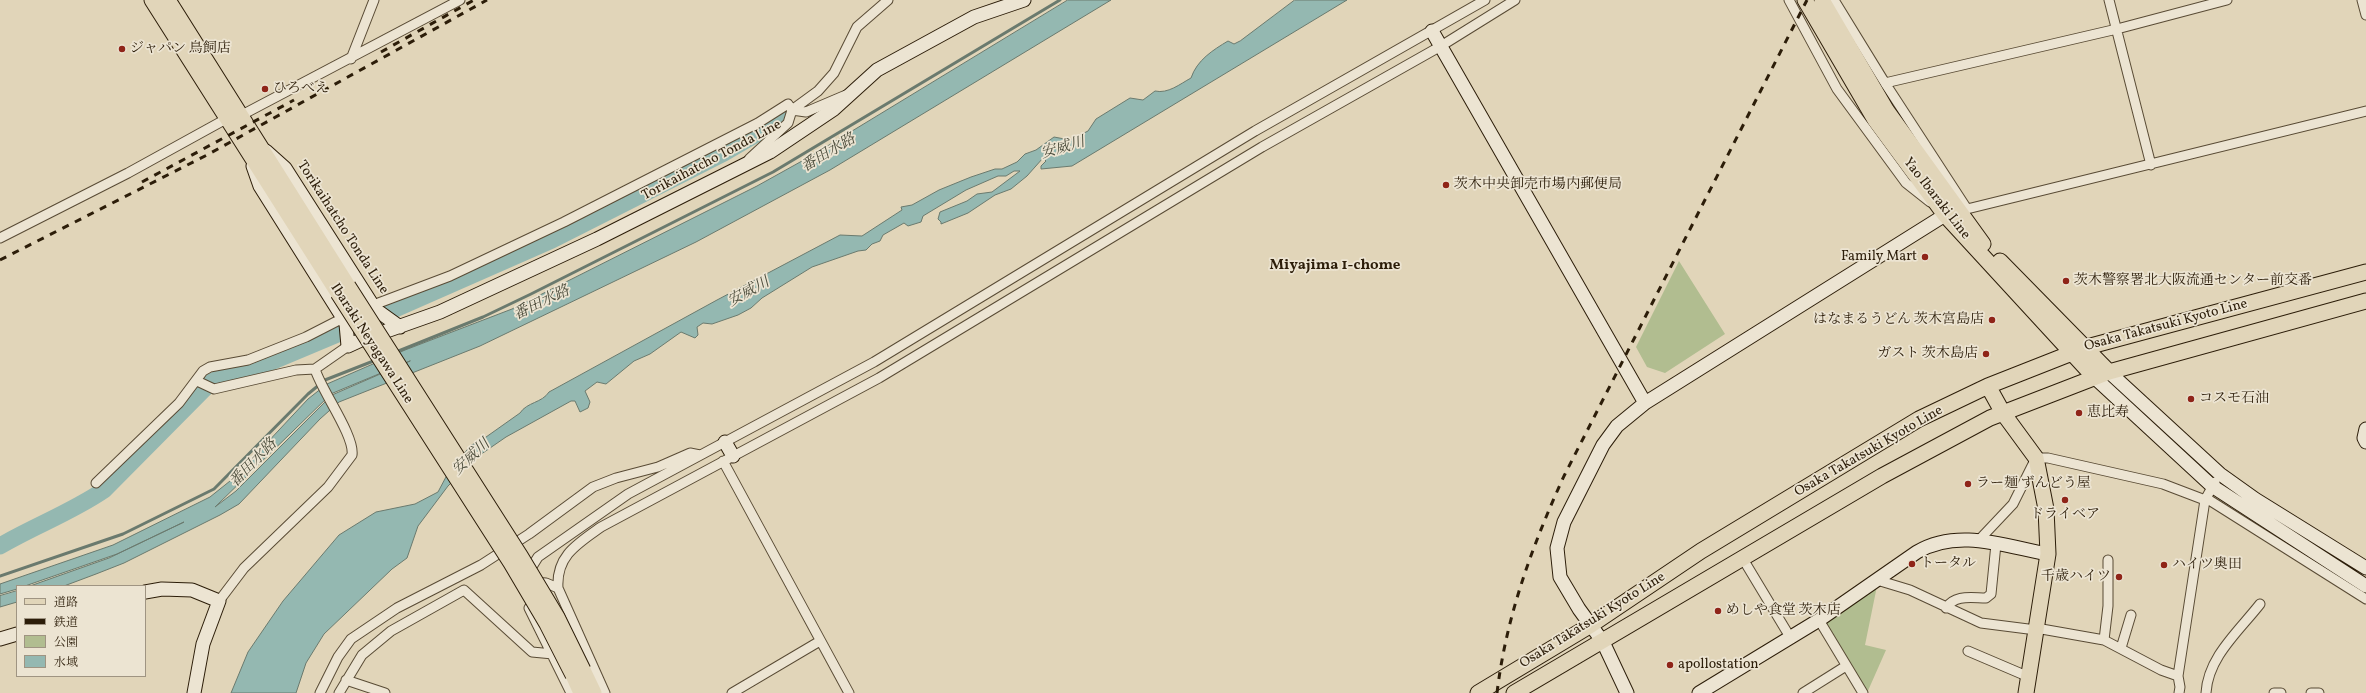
<!DOCTYPE html>
<html>
<head>
<meta charset="utf-8">
<style>
	body { margin:0 }
	#map { position:relative; width:2366px; height:693px; overflow:hidden; background:#e1d5b9; font-family:Vollkorn,"Noto Serif JP",serif }
	canvas { display:block }
	.legend { position:absolute; left:16px; top:585px; width:130px; height:92px; box-sizing:border-box; background:#ece4d2; border:1px solid #9f9482; margin:0; padding:5px 7px; list-style:none; font-size:12px; color:#2c1d09 }
	.legend li { display:flex; align-items:center; gap:8px; height:20px }
	.legend b { width:20px; border:1px solid #9f9482 }
</style>
</head>
<body>
<div id="map">
<canvas width="2366" height="693"></canvas>
<ul class="legend">
<li><b style="height:5px;background:#e1d5b9"></b>道路</li>
<li><b style="height:5px;background:#2c1d09"></b>鉄道</li>
<li><b style="height:11px;background:#b1bd90"></b>公園</li>
<li><b style="height:11px;background:#94b8b1"></b>水域</li>
</ul>
</div>
<script>
const c = document.querySelector('canvas').getContext('2d');
c.lineJoin = 'round';
function fillPath(path, color) { c.fillStyle = color; c.fill(path, 'evenodd'); }
function stroke(path, color, width, dash) { c.strokeStyle = color; c.lineWidth = width; c.lineCap = dash ? 'butt' : 'round'; c.setLineDash(dash || []); c.stroke(path); }
function write(font, color, halo, rows, align = 'center') {
  c.font = font + ' Vollkorn,"Noto Serif JP",serif'; c.lineWidth = 3.5; c.setLineDash([]); c.textBaseline = 'middle'; c.strokeStyle = halo; c.fillStyle = color; for (const [text, x, y, turn = 0] of rows) {
    c.save(); c.translate(x, y); c.rotate((+turn || 0) * Math.PI / 180); c.textAlign = isNaN(turn) ? turn : align; if (halo) c.strokeText(text, 0, 0); c.fillText(text, 0, 0); c.restore();
  }
}
fillPath(new Path2D(`
	M 1679,261 L 1725,334 L 1665,373 L 1647,367 L 1636,347 Z
	M 1877,586 L 1865,645 L 1886,650 L 1867,693 L 1825,627 L 1827,621 Z`), '#b1bd90');
const water = new Path2D(`
	M 1068,0 L 1111,0 L 830,170 L 696,242 L 480,346 L 339,402 L 320,419 L 239,504 L 220,515 L 124,563 L 96,574 L 64,586 L 30,586 L 109,558 L 184,522 L 117,554 L 25,586 L 17,586 L 17,589 L 0,594 L 0,584 L 113,545 L 210,497 L 235,477 L 308,399 L 327,384 L 405,350 L 512,309 L 757,186 L 811,156 ZM 410,361 L 332,395 L 236,491 L 215,507 L 331,394 Z
	M 1295,0 L 1347,0 L 1072,166 L 1041,169 L 1041,166 L 1046,161 L 1043,158 L 1027,176 L 1011,189 L 995,195 L 968,213 L 941,224 L 941,222 L 938,219 L 940,212 L 967,201 L 977,194 L 992,192 L 1020,171 L 1014,171 L 1006,176 L 998,176 L 966,190 L 923,216 L 921,222 L 908,226 L 904,223 L 883,235 L 880,241 L 872,244 L 866,250 L 858,251 L 812,267 L 762,298 L 751,308 L 738,315 L 712,324 L 703,323 L 697,327 L 698,335 L 695,338 L 681,332 L 650,354 L 634,361 L 606,384 L 597,382 L 585,391 L 590,402 L 588,408 L 580,412 L 575,401 L 571,401 L 506,437 L 477,457 L 448,486 L 418,526 L 407,558 L 392,569 L 324,634 L 306,663 L 296,693 L 231,693 L 248,652 L 283,601 L 339,535 L 376,512 L 415,504 L 438,492 L 447,475 L 471,445 L 479,442 L 520,413 C 527,402 542,403 549,392 L 717,300 L 840,235 L 862,236 L 902,210 L 901,207 L 912,205 L 939,190 L 971,177 L 995,169 L 1002,169 L 1017,162 L 1025,154 L 1036,150 L 1054,137 L 1070,140 L 1088,131 L 1096,119 L 1130,98 L 1143,100 L 1155,91 C 1168,94 1180,84 1191,78 C 1197,60 1213,50 1228,41 L 1234,44 L 1240,41 Z
	M 17,591 L 17,602 L 0,607 L 0,596 Z`);
fillPath(water, '#94b8b1');
stroke(water, '#6a7a6e', 1);
stroke(new Path2D(`
	M 396,352 L 483,317 L 531,294 L 773,172 L 1060,0
	M 0,576 L 123,534 L 214,489 L 308,394 L 325,380 L 376,360`), '#6a7a6e', 3);
stroke(new Path2D(`
	M 0,546 C 34,526 72,512 104,490 L 211,382 L 227,374 L 271,362 L 352,328 L 552,240 L 724,153 L 784,118`), '#94b8b1', 17);
const street = new Path2D(`
	M 1789,0 L 1837,89 L 1906,183 L 1930,202
	M 1834,0 L 1885,83 L 1967,209 L 2366,111
	M 2109,0 L 2151,165
	M 2362,0 L 2366,15
	M 351,59 L 374,0
	M 1885,83 L 2117,29 L 2227,0
	M 240,116 L 460,0
	M 749,159 L 788,123 L 792,110 L 818,91 L 834,73 L 857,27 L 888,0
	M 0,238 L 128,173 L 226,119
	M 368,307 L 450,276 L 564,222 L 758,123 L 788,104 L 792,110 L 806,112 L 846,95
	M 197,381 L 214,389 L 296,370 L 315,369
	M 723,461 L 849,693
	M 96,483 L 179,403 L 203,371 L 210,367 L 248,360 L 306,337 L 347,316
	M 2206,498 L 2366,599
	M 1979,540 L 2013,504 L 2036,458 L 2048,458 L 2163,484 L 2205,500
	M 1743,559 L 1790,637
	M 528,573 L 538,557 L 628,494 L 874,362 L 1255,131 L 1485,0
	M 1877,580 L 1910,590 L 1981,623 L 2036,630
	M 533,582 L 546,583 L 558,588
	M 219,601 L 244,568 L 328,487 L 352,455 C 355,436 321,390 315,369 L 348,346
	M 529,608 L 571,693
	M 1946,608 C 1955,594 1972,598 1986,598 L 1991,594 L 1996,544
	M 1819,620 L 1863,693
	M 2036,628 L 2104,640 L 2161,670 L 2178,676
	M 2104,640 L 2108,606 L 2108,560
	M 2121,648 L 2131,615
	M 1968,651 L 2029,677
	M 346,680 L 385,693
	M 320,693 L 338,657 L 351,639 L 397,608 L 481,565 L 529,534 L 593,487 L 616,478 L 658,467 L 690,453 L 700,455
	M 339,693 L 362,655 L 391,631 L 464,590 L 532,652 L 553,654
	M 605,693 L 558,588 C 556,556 577,544 601,527 L 879,378 L 1262,147 L 1441,46 L 1515,0
	M 732,693 L 820,641
	M 1803,693 L 1846,666
	M 2179,693 L 2180,687 L 2178,676 L 2205,500 L 2215,482
	M 2206,693 C 2208,657 2239,631 2260,604
	M 2274,693 L 2281,693
	M 2311,693 L 2319,693`);
const secondary = new Path2D(`
	M 1432,31 L 1645,403
	M 266,151 L 285,168 L 375,309 L 400,327
	M 253,166 L 260,186 L 343,318 L 346,324 L 348,346 L 361,340 L 440,312 L 597,239 L 770,152 L 834,109 L 877,70 L 974,17 L 1024,0
	M 2109,372 L 2220,474 L 2255,499 L 2366,568
	M 2094,377 L 2212,486 L 2366,586
	M 2366,429 L 2364,438 L 2366,442
	M 725,442 L 733,456
	M 145,592 L 162,589 L 192,590 L 219,601 L 203,644 L 194,693
	M 0,639 L 17,634
	M 1627,693 L 1603,642 L 1579,609 L 1560,577 L 1557,548 L 1564,522 L 1603,445 L 1617,426 L 1645,403 L 1945,215
	M 1699,693 L 1819,620 L 1917,552 C 1958,528 2004,546 2048,554`);
const primary = new Path2D(`
	M 152,0 L 338,293
	M 168,0 L 348,286
	M 1805,0 L 1875,120 L 1945,215 L 2094,377
	M 1822,0 L 1887,111 L 1983,244
	M 2000,261 L 2109,372
	M 1988,386 L 2003,413 L 2036,458 L 2046,509 L 2048,554 L 2026,693
	M 583,670 L 594,693
	M 573,675 L 581,693
	M 1478,693 L 1591,625 L 1701,551 L 1919,419 L 1988,386 L 2087,347 L 2366,272
	M 1514,693 L 1882,476 L 1990,418 L 2109,372 L 2366,301`);
stroke(street, '#594b35', 11);
stroke(secondary, '#2c1d09', 15);
stroke(primary, '#2c1d09', 17);
stroke(street, '#ece4d2', 9);
stroke(secondary, '#ece4d2', 13);
stroke(primary, '#e1d5b9', 15);
stroke(new Path2D(`
	M 381,52 L 474,0
	M 142,182 L 294,100
	M 0,260 L 207,155 L 487,0
	M 1497,693 C 1506,617 1532,546 1564,476 L 1807,0`), '#2c1d09', 3, [7, 7]);
const primaryBridge = new Path2D(`
	M 348,286 L 521,557 L 557,617 L 583,670
	M 338,293 L 511,563 L 547,624 L 573,675`);
stroke(primaryBridge, '#2c1d09', 17, []);
stroke(primaryBridge, '#e1d5b9', 15);
for (const [x, y, r, color] of [
	[122,49,4,"#8f2418"],
	[265,89,4,"#8f2418"],
	[1446,185,4,"#8f2418"],
	[1925,257,4,"#8f2418"],
	[2066,281,4,"#8f2418"],
	[1992,320,4,"#8f2418"],
	[1986,354,4,"#8f2418"],
	[2191,399,4,"#8f2418"],
	[2079,413,4,"#8f2418"],
	[1968,484,4,"#8f2418"],
	[2065,500,4,"#8f2418"],
	[1912,564,4,"#8f2418"],
	[2164,565,4,"#8f2418"],
	[2119,577,4,"#8f2418"],
	[1718,611,4,"#8f2418"],
	[1670,665,4,"#8f2418"]
]) { const dot = new Path2D(); dot.arc(x, y, r, 0, 2 * Math.PI); c.fillStyle = color; c.fill(dot); stroke(dot, '#ece4d2', 1.5); }
write('14px', '#2c1d09', '#ece4d2', [
	["ジャパン 鳥飼店",130,49],
	["ひろべえ",273,89],
	["茨木中央卸売市場内郵便局",1454,185],
	["Family Mart",1917,257,"right"],
	["茨木警察署北大阪流通センター前交番",2074,281],
	["はなまるうどん 茨木宮島店",1984,320,"right"],
	["ガスト 茨木島店",1978,354,"right"],
	["コスモ石油",2199,399],
	["恵比寿",2087,413],
	["ラー麺 ずんどう屋",1976,484],
	["ドライベア",2065,515,"center"],
	["トータル",1920,564],
	["ハイツ奥田",2172,565],
	["千歳ハイツ",2111,577,"right"],
	["めしや食堂 茨木店",1726,611],
	["apollostation",1678,665]
], 'left');
write('14px', '#2c1d09', '#ece4d2', [
	["Torikaihatcho Tonda Line",712,161,-28],
	["Yao Ibaraki Line",1936,199,52],
	["Torikaihatcho Tonda Line",342,228,57],
	["Osaka Takatsuki Kyoto Line",2166,326,-15],
	["Ibaraki Neyagawa Line",371,344,57],
	["Osaka Takatsuki Kyoto Line",1869,452,-30],
	["Osaka Takatsuki Kyoto Line",1593,621,-32]
]);
write('italic 15px', '#4b4c3b', '#ece4d2', [
	["安威川",1063,149,-16],
	["番田水路",829,154,-31],
	["安威川",749,293,-29],
	["番田水路",542,304,-26],
	["安威川",472,458,-43],
	["番田水路",254,464,-46]
]);
write('bold 15px', '#2c1d09', '#ece4d2', [
	["Miyajima 1-chome",1335,266]
]);
</script>
</body>
</html>
